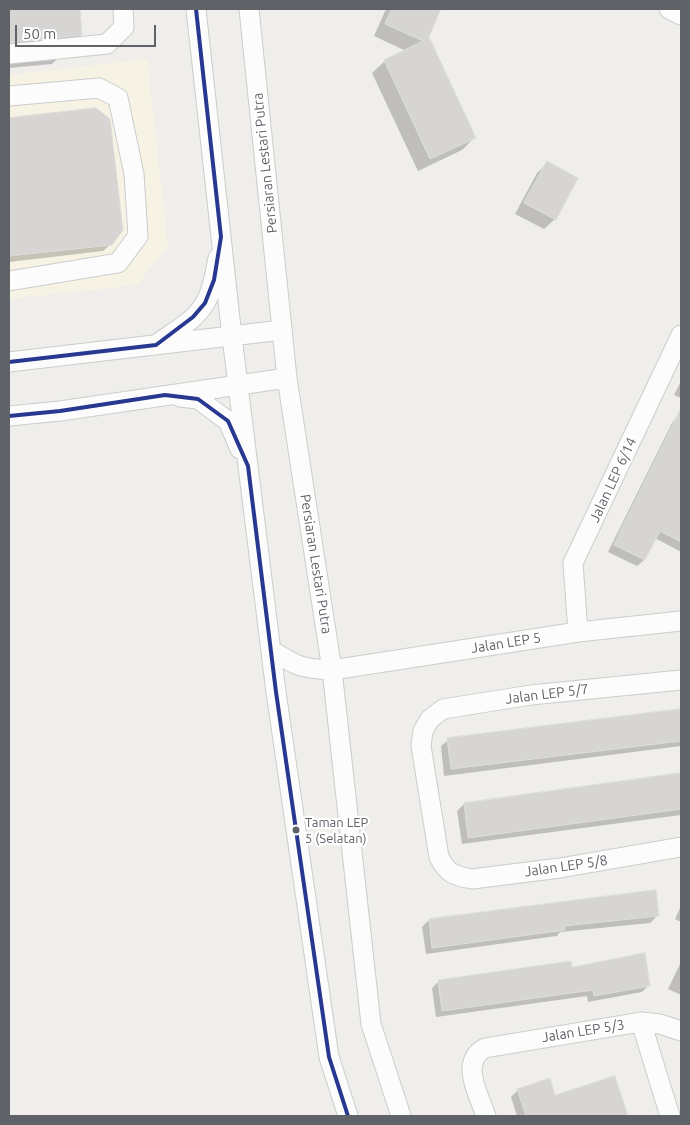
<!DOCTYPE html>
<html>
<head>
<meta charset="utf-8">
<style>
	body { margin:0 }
	#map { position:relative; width:690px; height:1125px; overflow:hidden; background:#efeeea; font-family:Ubuntu,sans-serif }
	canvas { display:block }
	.frame { position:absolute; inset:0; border:10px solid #5f6368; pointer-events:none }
	.scale { position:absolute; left:15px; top:25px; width:141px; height:22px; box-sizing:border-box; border:2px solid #5f6368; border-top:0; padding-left:6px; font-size:15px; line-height:18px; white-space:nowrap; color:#5f6368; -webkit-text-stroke:4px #fff; paint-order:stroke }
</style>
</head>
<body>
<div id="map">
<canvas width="690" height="1125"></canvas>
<div class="frame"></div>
<div class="scale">50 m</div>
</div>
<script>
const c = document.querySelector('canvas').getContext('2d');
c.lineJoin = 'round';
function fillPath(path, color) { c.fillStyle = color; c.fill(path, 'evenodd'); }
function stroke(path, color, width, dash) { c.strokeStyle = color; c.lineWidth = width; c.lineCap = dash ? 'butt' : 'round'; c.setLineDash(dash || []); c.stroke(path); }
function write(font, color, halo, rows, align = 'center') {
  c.font = font + ' Ubuntu,sans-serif'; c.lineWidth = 4.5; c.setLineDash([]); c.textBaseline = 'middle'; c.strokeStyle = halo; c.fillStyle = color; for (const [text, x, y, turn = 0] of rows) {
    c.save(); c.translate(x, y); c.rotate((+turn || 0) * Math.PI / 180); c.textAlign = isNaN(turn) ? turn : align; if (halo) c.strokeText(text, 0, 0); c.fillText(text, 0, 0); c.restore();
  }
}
fillPath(new Path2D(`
	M 147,59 L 168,247 L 137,285 L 9,299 L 9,75 Z`), '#f7f3e4');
fillPath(new Path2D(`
	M 9,9 L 79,9 L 81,35 L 52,64 L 9,68 Z
	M 386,9 L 440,9 L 426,42 L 474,138 L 462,150 L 418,171 L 372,73 L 385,61 L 406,51 L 374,36 Z
	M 96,110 L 111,244 L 103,251 L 9,262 L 9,119 Z
	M 547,163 L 555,219 L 544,229 L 515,214 L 537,173 Z
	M 681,381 L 681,398 L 674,395 Z
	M 678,416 L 681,418 L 681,552 L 655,538 L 644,560 L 637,566 L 608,552 L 672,423 Z
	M 681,710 L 681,746 L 444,776 L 441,746 L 448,740 Z
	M 681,775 L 681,815 L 462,844 L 457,811 L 464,804 Z
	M 681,906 L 681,922 L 675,919 Z
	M 657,916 L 650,923 L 560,932 L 557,936 L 426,954 L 422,927 L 429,920 Z
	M 681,962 L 681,995 L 668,989 Z
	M 571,968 L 649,985 L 642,992 L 588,1002 L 587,996 L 436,1017 L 432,988 L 439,981 Z
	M 614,1077 L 626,1116 L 517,1116 L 511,1097 L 518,1090 L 554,1096 Z`), '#0003');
const building = new Path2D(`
	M 9,9 L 80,9 L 82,35 L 9,43 Z
	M 392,9 L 441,9 L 428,39 L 430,39 L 476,138 L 430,159 L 384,60 L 423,41 L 385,24 Z
	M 96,108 L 110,119 L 123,230 L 112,245 L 9,256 L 9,118 Z
	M 547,161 L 578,178 L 556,220 L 524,203 Z
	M 681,408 L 681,542 L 660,531 L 645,560 L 614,545 Z
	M 681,709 L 681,741 L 451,769 L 447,738 Z
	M 681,773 L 681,809 L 468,838 L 464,803 Z
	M 656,890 L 659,916 L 564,926 L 565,930 L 432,948 L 429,919 Z
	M 645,953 L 650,986 L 594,996 L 593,990 L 442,1011 L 438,980 L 571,961 L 572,967 Z
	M 615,1076 L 628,1116 L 526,1116 L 517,1089 L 550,1078 L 555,1095 Z`);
fillPath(building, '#d6d5d3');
stroke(building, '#deddd9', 1);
const minor = new Path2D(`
	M 196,9 L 232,337 L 276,692 L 329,1057 L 348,1116
	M 249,9 L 287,378 L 332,670 L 371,1024 L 401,1116
	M 669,9 L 681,15
	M 9,54 L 107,44 L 124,27 L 123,9
	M 9,96 L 99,88 L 118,98 L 134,174 L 138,236 L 118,263 L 9,281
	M 157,344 C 173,332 195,321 205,303 C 213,290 215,273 218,258
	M 9,362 L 282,330
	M 180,397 L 198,399 L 228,421 L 240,449
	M 9,416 L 60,411 L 287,378
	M 578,632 L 573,563 L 681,335
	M 271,650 C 296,666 302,669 332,670 L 578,632 L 681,621
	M 681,680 L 531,695 L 443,709 L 430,719 L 423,731 L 421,746 L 439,857 C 447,873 454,876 472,879 L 560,868 L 681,847
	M 641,1022 L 670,1116
	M 486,1116 C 479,1095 459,1062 485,1048 L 641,1022 L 660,1024 L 681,1031`);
stroke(minor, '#cbcccc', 21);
stroke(minor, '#fdfcfc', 19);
stroke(new Path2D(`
	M 9,362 L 156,345 L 193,317 L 205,303 L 214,280 L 221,237 L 196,9
	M 9,416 L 60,411 L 165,395 L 198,399 L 228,421 L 248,466 L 276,692 L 329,1057 L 348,1116`), '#283890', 4);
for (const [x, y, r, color] of [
	[296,830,4.5,"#5f6368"]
]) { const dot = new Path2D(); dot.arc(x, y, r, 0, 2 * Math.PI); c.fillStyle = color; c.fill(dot); stroke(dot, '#fff', 2); }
write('13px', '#5f6368', '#fff', [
	["Taman LEP",305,823],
	["5 (Selatan)",305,839]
], 'left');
write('14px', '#5f6368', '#fff', [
	["Persiaran Lestari Putra",265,163,-96],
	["Jalan LEP 6/14",613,480,-65],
	["Persiaran Lestari Putra",316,564,81],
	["Jalan LEP 5",506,643,-9],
	["Jalan LEP 5/7",547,694,-7],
	["Jalan LEP 5/8",566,866,-8],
	["Jalan LEP 5/3",583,1031,-9]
]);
</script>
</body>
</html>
